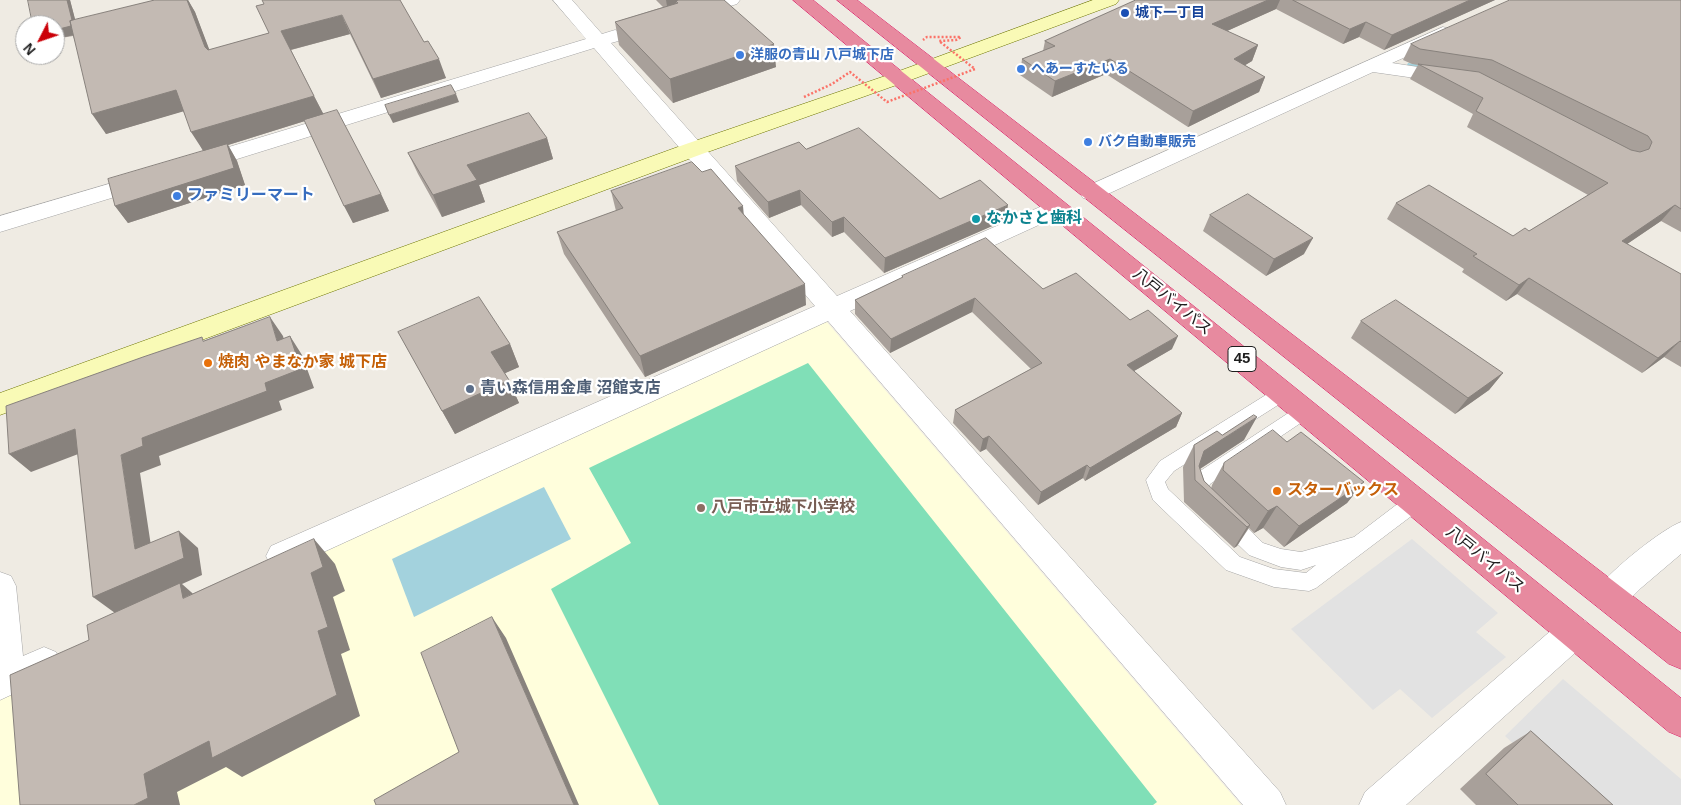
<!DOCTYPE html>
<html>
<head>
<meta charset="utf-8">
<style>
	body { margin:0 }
	#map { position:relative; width:1681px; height:805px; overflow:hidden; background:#efebe3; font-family:Arial,sans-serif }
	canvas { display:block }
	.north { position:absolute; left:15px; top:15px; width:50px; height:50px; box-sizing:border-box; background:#fff; border:1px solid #a5a5a5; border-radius:50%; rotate:229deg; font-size:14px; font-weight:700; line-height:20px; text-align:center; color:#1e1e1e }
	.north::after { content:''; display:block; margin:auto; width:18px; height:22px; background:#cb0008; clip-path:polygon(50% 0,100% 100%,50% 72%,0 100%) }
</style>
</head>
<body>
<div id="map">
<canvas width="1681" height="805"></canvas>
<div class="north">N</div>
</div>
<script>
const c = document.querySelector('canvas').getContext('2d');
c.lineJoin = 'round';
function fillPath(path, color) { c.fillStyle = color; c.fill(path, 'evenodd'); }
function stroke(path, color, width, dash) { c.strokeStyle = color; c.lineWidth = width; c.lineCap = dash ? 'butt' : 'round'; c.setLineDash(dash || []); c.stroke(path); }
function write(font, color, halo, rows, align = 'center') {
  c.font = font + ' Arial,"Noto Sans JP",sans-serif'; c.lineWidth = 4.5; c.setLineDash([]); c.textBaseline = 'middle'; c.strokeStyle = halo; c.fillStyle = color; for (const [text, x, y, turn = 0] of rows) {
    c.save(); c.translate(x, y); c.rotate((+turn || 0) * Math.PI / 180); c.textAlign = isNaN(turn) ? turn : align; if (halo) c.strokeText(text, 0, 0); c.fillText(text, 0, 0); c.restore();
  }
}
fillPath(new Path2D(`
	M 826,321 L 1241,805 L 0,805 L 0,698 Z`), '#fffedc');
fillPath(new Path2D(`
	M 808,363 L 1157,802 L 1153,805 L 659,805 L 551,589 L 631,543 L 589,468 Z`), '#80dfb7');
fillPath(new Path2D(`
	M 1412,539 L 1498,613 L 1476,632 L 1506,657 L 1432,718 L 1400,689 L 1373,710 L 1291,629 Z
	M 1563,679 L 1681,779 L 1681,805 L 1580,805 L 1505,736 Z`), '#e2e2e2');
fillPath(new Path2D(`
	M 544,487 L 571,539 L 414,617 L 392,559 Z`), '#a3d2dd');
fillPath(new Path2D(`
	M 1408,63 L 1432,66 L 1436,68 C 1430,72 1413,69 1407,65 Z`), '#a3d2dd');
const lane = new Path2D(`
	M 1283,386 L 1289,388 L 1292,393 L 1289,398 L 1174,471 L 1165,482 L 1168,489 L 1240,557 L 1274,569 L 1306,573 L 1316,565 L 1301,570 L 1281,567 L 1249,555 L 1219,526 L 1216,520 L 1219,514 L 1226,512 L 1233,514 L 1263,543 L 1281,549 L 1301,552 L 1354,537 L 1408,496 L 1415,494 L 1422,496 L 1425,502 L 1422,508 L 1316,588 L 1309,591 L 1274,587 L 1226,570 L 1153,500 L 1146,480 L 1160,461 L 1277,388 Z
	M 1305,404 L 1311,406 L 1314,411 L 1311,416 L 1210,484 L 1208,490 L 1212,499 L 1210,505 L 1203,507 L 1196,505 L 1190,490 L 1194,475 L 1299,406 Z`);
const street = new Path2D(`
	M 553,0 L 572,0 L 602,34 L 615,30 L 622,32 L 624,36 L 622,40 L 611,43 L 837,296 L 1049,203 L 1057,201 L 1065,203 L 1068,208 L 1065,213 L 850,311 L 1280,792 L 1286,805 L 1243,805 L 828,321 L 293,566 L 282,570 L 271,566 L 266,556 L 271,546 L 815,306 L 594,48 L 205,169 L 197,171 L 189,169 L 186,164 L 189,159 L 586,39 Z
	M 712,0 L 740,0 L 737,4 L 689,18 L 683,17 L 680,13 L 683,9 Z
	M 1443,27 L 1450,29 L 1452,33 L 1450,37 L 1392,63 L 1457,73 L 1460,77 L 1457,81 L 1450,83 L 1373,72 L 1099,198 L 1091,200 L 1083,198 L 1080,193 L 1083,188 Z
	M 146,173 L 154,175 L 157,180 L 154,185 L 0,232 L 0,216 Z
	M 1681,522 L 1681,554 L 1641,588 L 1621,608 L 1610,613 L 1599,608 L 1594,598 C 1595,595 1597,590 1599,587 C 1611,570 1662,529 1681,522 Z
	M 0,572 L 11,576 L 16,586 L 23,656 L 44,647 L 56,652 L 61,663 L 56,674 L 0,700 Z
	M 1574,617 L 1586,621 L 1591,632 L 1586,643 L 1406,805 L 1359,805 L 1365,792 L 1562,621 Z`);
const secondary = new Path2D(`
	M 1093,0 L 1119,0 L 1116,4 L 905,82 L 702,154 L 0,415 L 0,393 L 686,144 L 891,74 Z`);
const highway = new Path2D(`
	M 793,0 L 813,0 L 1681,698 L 1681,737 L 1669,732 Z
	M 837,0 L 857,0 L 1681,633 L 1681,669 L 1669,664 Z`);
stroke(lane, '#a5a5a5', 1);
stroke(street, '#a5a5a5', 1);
stroke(secondary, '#6d7504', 1);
stroke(highway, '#db2269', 1);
fillPath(lane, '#fff');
fillPath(street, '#fff');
fillPath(secondary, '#f9fab6');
fillPath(highway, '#e78a9f');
stroke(new Path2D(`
	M 804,97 L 832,84 L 850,72 L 887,102 L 975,69 L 939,41 L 956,40 L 961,37 L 927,37 L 923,40`), '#fb7268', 2.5, [2, 2]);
fillPath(new Path2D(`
	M 28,0 L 70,0 L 75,20 L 155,0 L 188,0 L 195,12 L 209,50 L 269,33 L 264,4 L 424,42 L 446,78 L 381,98 L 350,34 L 291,50 L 323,114 L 381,194 L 389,211 L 353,223 L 305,121 L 228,145 L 237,161 L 245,185 L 128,223 L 115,206 L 203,151 L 183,111 L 106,134 L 73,36 L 55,39 Z
	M 656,0 L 724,0 L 776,67 L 673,103 L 619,45 L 615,22 L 663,7 Z
	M 1136,0 L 1495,0 L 1384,50 L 1359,37 L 1343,44 L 1276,9 L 1227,31 L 1258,45 L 1252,61 L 1245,65 L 1265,77 L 1259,92 L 1188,127 L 1106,74 L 1052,97 L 1020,75 L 1022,59 L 1043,51 L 1045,41 Z
	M 1681,0 L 1681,232 L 1661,221 L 1627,244 L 1681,274 L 1681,367 L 1664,357 L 1642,373 L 1517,294 L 1506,301 L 1462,272 L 1464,269 L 1387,219 L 1396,203 L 1513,236 L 1529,231 L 1588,195 L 1467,127 L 1473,114 L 1410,79 L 1418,65 L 1412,64 L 1403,60 L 1411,44 Z
	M 547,138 L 553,159 L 479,185 L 485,202 L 442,217 L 418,174 L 408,153 Z
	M 806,149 L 940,199 L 1006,220 L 884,273 L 844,232 L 832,237 L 801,205 L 769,218 L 737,181 L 735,166 Z
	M 702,172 L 744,215 L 806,305 L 645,377 L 564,254 L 557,232 L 616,211 L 611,191 Z
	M 1210,215 L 1304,254 L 1266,276 L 1203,231 Z
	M 902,276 L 1043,289 L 1130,320 L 1172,349 L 1134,371 L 1182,413 L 1176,427 L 1085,481 L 1083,478 L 1038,505 L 986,449 L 980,452 L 953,423 L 955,410 L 1031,369 L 972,312 L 890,353 L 855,314 L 855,300 L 902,278 Z
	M 1361,321 L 1503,373 L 1489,390 L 1455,414 L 1351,338 Z
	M 398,332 L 510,344 L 519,367 L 505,373 L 519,403 L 455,434 Z
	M 1222,435 L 1244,440 L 1200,469 L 1204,481 L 1211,489 L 1212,485 L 1224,463 L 1287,442 L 1364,482 L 1347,503 L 1284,547 L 1263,528 L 1254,533 L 1249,528 L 1237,546 L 1234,548 L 1184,502 L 1183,467 L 1194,445 Z
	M 1531,731 L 1613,805 L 1476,805 L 1460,789 L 1504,748 Z`), '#a8a09a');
fillPath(new Path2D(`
	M 67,0 L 70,0 L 79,34 L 55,39 L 55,30 Z
	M 187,0 L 188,0 L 195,12 L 216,67 L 205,47 Z
	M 666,0 L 702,0 L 676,1 L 677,9 L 668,12 Z
	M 1268,0 L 1280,0 L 1276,9 L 1207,40 L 1212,24 Z
	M 1470,0 L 1495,0 L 1384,50 L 1392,35 Z
	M 342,15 L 350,34 L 290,50 L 281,31 Z
	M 1366,22 L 1359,37 L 1343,44 L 1350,29 Z
	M 774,44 L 776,67 L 673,103 L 670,79 Z
	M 1258,45 L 1252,61 L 1229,75 L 1234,59 Z
	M 439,59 L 446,78 L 381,98 L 373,79 Z
	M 1110,59 L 1106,74 L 1052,97 L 1055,81 Z
	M 1265,77 L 1259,92 L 1188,127 L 1193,111 Z
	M 176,90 L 188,110 L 106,134 L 92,114 Z
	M 456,94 L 459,102 L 393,123 L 389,115 Z
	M 314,96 L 324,115 L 228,145 L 237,161 L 245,185 L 128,223 L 115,206 L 204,152 L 191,132 Z
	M 547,138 L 553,159 L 479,185 L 485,202 L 442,217 L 433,195 L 467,165 Z
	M 800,190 L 801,205 L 769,218 L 768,202 Z
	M 381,194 L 389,211 L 353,223 L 344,206 Z
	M 1008,205 L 1006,220 L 884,273 L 885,258 Z
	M 1675,205 L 1661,221 L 1608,257 L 1622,241 Z
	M 743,206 L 745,228 L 738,208 Z
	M 844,217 L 844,232 L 832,237 L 832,222 Z
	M 1313,238 L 1304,254 L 1266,276 L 1274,259 Z
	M 1529,278 L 1517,294 L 1506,301 L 1519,285 Z
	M 805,284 L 806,305 L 645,377 L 640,356 Z
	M 975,298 L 972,312 L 890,353 L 891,339 Z
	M 270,317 L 283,336 L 290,360 L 277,341 Z
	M 290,336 L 302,355 L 314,388 L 279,401 L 282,410 L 159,456 L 161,465 L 140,473 L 154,566 L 135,549 L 121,455 L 142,438 L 265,383 Z
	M 1178,336 L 1172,349 L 1122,378 L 1127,365 Z
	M 1680,341 L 1664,357 L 1642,373 L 1658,358 Z
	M 510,344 L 519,367 L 501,375 L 491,352 Z
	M 1503,373 L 1489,390 L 1455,414 L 1468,398 Z
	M 509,380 L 519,403 L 455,434 L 442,411 Z
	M 1182,413 L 1176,427 L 1085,481 L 1090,468 Z
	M 1257,417 L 1244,440 L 1195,472 L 1204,451 Z
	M 75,429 L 94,448 L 31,472 L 9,454 Z
	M 989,436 L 986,449 L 980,452 L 983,439 Z
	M 1087,465 L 1083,478 L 1038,505 L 1041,492 Z
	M 1364,482 L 1347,503 L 1284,547 L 1299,526 Z
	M 1277,506 L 1263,528 L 1254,533 L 1268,511 Z
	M 1250,525 L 1237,546 L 1234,548 L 1247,527 Z
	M 179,531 L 198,548 L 202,575 L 182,584 L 208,607 L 115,613 L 93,597 Z
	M 314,539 L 335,564 L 345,591 L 333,597 L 350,650 L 341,654 L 360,716 L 242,777 L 226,767 L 177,792 L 180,805 L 134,805 L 144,774 L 318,631 L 311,573 Z
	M 492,617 L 506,638 L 579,805 L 574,805 Z`), '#88827d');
const building = new Path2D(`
	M 28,0 L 67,0 L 72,20 L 70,21 L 71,26 L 55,30 L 55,25 L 33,25 Z
	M 155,0 L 187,0 L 205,47 L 208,50 L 269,33 L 256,6 L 264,4 L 262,0 L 400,0 L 424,42 L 428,41 L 439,59 L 373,79 L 342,15 L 281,31 L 314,96 L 191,132 L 176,90 L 92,114 L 70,21 Z
	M 679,0 L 724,0 L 774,44 L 670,79 L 615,22 L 678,3 L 676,1 Z
	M 1136,0 L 1268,0 L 1212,24 L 1258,45 L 1234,59 L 1265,77 L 1193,111 L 1110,59 L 1055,81 L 1022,59 L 1055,46 L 1045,41 Z
	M 1293,0 L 1470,0 L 1392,35 L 1366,22 L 1350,29 Z
	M 1510,0 L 1681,0 L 1681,209 L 1675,205 L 1622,241 L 1681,274 L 1681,342 L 1680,341 L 1658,358 L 1529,278 L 1519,285 L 1473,256 L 1477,254 L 1396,203 L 1429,185 L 1513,236 L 1525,228 L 1529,231 L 1608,183 L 1476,111 L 1483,98 L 1418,64 L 1479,72 L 1631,150 L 1640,152 L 1649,149 L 1652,142 L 1648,136 L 1492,60 L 1420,49 L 1411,44 Z
	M 451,85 L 456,94 L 389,115 L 385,105 Z
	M 337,110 L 381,194 L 344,206 L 304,120 Z
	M 529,113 L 547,138 L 467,165 L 477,180 L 433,195 L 408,153 Z
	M 859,128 L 940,199 L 980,180 L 1008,205 L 885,258 L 844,217 L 832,222 L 800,190 L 768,202 L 735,166 L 799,142 L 806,149 Z
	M 227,144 L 234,168 L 115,206 L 108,179 Z
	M 692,162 L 702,172 L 711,169 L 743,206 L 738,208 L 805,284 L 640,356 L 557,232 L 623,208 L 611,191 Z
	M 1248,194 L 1313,238 L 1274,259 L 1210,215 Z
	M 986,238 L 1043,289 L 1076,273 L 1130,320 L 1148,310 L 1178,336 L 1127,365 L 1182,413 L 1090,468 L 1087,465 L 1041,492 L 989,436 L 983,439 L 955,410 L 1042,363 L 975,298 L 891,339 L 855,300 L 903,277 L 902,276 Z
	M 479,297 L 510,344 L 491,352 L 509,380 L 442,411 L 398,332 Z
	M 1396,300 L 1503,373 L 1468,398 L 1361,321 Z
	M 270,317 L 277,341 L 290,336 L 301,369 L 265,383 L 267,391 L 142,438 L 143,446 L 121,455 L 135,549 L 179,531 L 184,558 L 93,597 L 75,429 L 9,454 L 6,406 L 143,357 L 202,337 L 203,341 Z
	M 1254,415 L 1257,417 L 1204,451 L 1199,466 L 1204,481 L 1250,525 L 1247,527 L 1195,480 L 1194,445 L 1217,431 L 1222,435 Z
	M 1273,430 L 1287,442 L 1301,432 L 1364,482 L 1299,526 L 1277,506 L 1268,511 L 1223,470 L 1224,463 Z
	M 314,539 L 323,567 L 311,573 L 328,627 L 318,631 L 337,695 L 212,758 L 209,741 L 144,774 L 148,798 L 134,805 L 20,805 L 10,675 L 89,640 L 87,625 L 180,583 L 183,598 Z
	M 492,617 L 574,805 L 376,805 L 374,800 L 459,752 L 421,653 Z
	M 1531,731 L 1613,805 L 1518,805 L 1486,774 Z`);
fillPath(building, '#c3bab3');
stroke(building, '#88827d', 1);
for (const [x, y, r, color] of [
	[1125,13,5,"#1a4fb4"],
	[740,55,5,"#3f7fe0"],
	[1021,69,5,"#3f7fe0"],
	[1088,142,5,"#3f7fe0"],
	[177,196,5,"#3f7fe0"],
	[976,219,5,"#0f9aa8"],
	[208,363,5,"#e8710a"],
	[470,389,5,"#5c6f8a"],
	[1277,491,5,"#e8710a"],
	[701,508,5,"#8d6e63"]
]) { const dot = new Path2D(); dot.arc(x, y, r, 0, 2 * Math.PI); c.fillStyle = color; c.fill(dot); stroke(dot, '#fff', 2); }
write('bold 14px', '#164399', '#fff', [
	["城下一丁目",1135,13]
], 'left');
write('bold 14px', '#366cbe', '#fff', [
	["洋服の青山 八戸城下店",750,55],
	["へあーすたいる",1031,69],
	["バク自動車販売",1098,142]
], 'left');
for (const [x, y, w] of [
	[1242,359,28]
]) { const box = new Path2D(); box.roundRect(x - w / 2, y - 12.5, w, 25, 4); c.fillStyle = '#fff'; c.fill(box); stroke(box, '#1e1e1e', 1); }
write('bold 15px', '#1e1e1e', null, [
	["45",1242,359]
]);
write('bold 16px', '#366cbe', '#fff', [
	["ファミリーマート",187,196]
], 'left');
write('bold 16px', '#0d838f', '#fff', [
	["なかさと歯科",986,219]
], 'left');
write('16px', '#1e1e1e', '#fff', [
	["八戸バイパス",1172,302,39],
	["八戸バイパス",1485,560,39]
]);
write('bold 16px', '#c56008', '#fff', [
	["焼肉 やまなか家 城下店",218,363],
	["スターバックス",1287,491]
], 'left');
write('bold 16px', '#4e5e75', '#fff', [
	["青い森信用金庫 沼館支店",480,389]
], 'left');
write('bold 16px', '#785e54', '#fff', [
	["八戸市立城下小学校",711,508]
], 'left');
</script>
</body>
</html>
